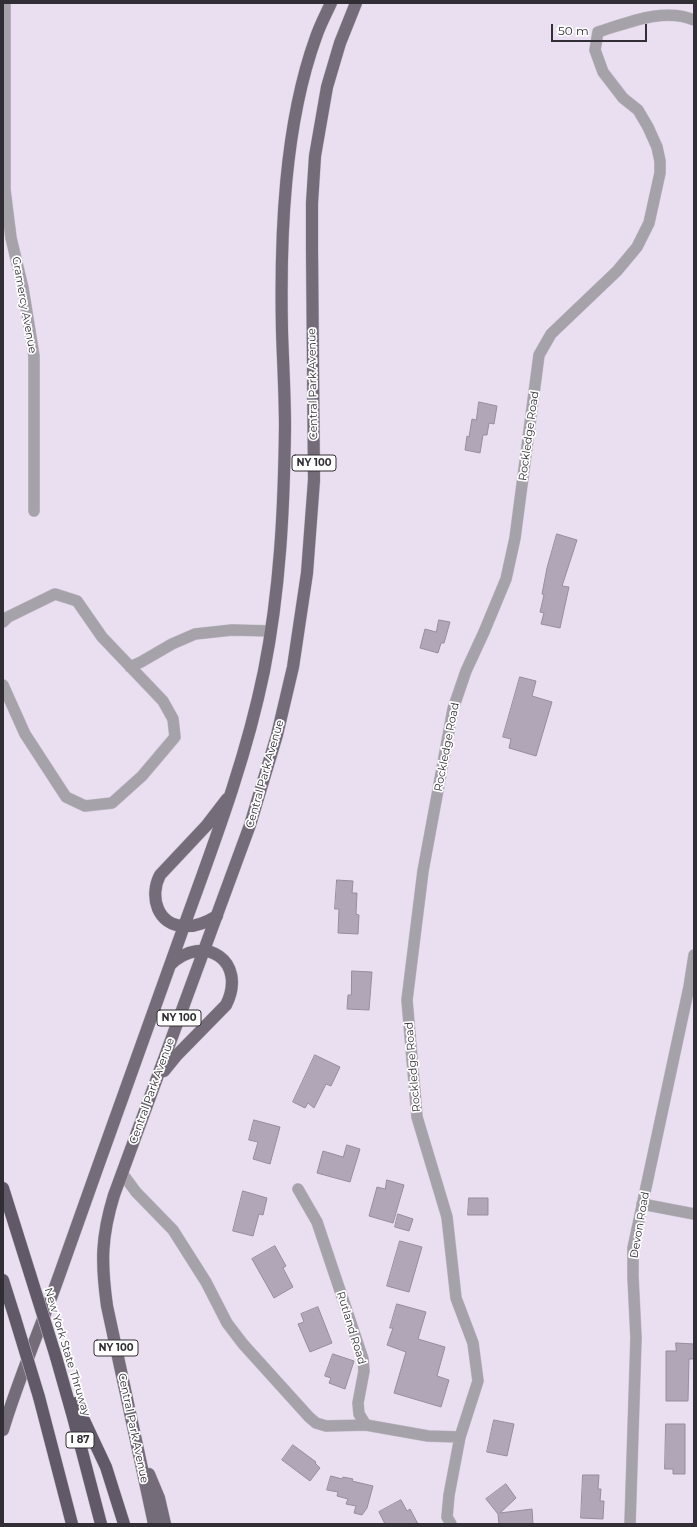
<!DOCTYPE html>
<html>
<head>
<meta charset="utf-8">
<style>
	body { margin:0 }
	#map { position:relative; width:697px; height:1527px; overflow:hidden; background:#e9dff0; font-family:Montserrat,sans-serif }
	canvas { display:block }
	.frame { position:absolute; inset:0; border:4px solid #322e35; pointer-events:none }
	.scale { position:absolute; left:551px; top:24px; width:96px; height:18px; box-sizing:border-box; border:2px solid #322e35; border-top:0; padding-left:5px; font-size:12px; line-height:14px; white-space:nowrap; color:#322e35; -webkit-text-stroke:3px #fff; paint-order:stroke }
</style>
</head>
<body>
<div id="map">
<canvas width="697" height="1527"></canvas>
<div class="frame"></div>
<div class="scale">50 m</div>
</div>
<script>
const c = document.querySelector('canvas').getContext('2d');
c.lineJoin = 'round';
function fillPath(path, color) { c.fillStyle = color; c.fill(path, 'evenodd'); }
function stroke(path, color, width, dash) { c.strokeStyle = color; c.lineWidth = width; c.lineCap = dash ? 'butt' : 'round'; c.setLineDash(dash || []); c.stroke(path); }
function write(font, color, halo, rows, align = 'center') {
  c.font = font + ' Montserrat,sans-serif'; c.lineWidth = 3.5; c.setLineDash([]); c.textBaseline = 'middle'; c.strokeStyle = halo; c.fillStyle = color; for (const [text, x, y, turn = 0] of rows) {
    c.save(); c.translate(x, y); c.rotate((+turn || 0) * Math.PI / 180); c.textAlign = isNaN(turn) ? turn : align; if (halo) c.strokeText(text, 0, 0); c.fillText(text, 0, 0); c.restore();
  }
}
const building = new Path2D(`
	M 479,402 L 497,406 L 494,424 L 489,423 L 487,435 L 483,435 L 480,453 L 465,450 L 467,436 L 469,437 L 472,419 L 476,420 Z
	M 557,534 L 577,540 L 562,586 L 569,587 L 560,628 L 541,624 L 544,613 L 540,612 L 544,595 L 542,594 L 547,568 Z
	M 439,620 L 450,622 L 444,643 L 441,643 L 438,653 L 420,648 L 425,629 L 436,632 Z
	M 520,677 L 536,681 L 532,696 L 552,702 L 536,756 L 509,748 L 511,739 L 503,737 Z
	M 337,880 L 353,881 L 352,893 L 357,893 L 356,914 L 359,915 L 358,934 L 338,933 L 339,909 L 335,909 Z
	M 352,971 L 372,972 L 369,1010 L 347,1009 L 348,995 L 351,995 Z
	M 315,1055 L 340,1067 L 331,1086 L 326,1084 L 314,1108 L 308,1103 L 305,1108 L 293,1102 Z
	M 254,1120 L 280,1127 L 270,1164 L 253,1159 L 258,1142 L 249,1140 Z
	M 347,1145 L 360,1149 L 350,1182 L 317,1173 L 323,1151 L 343,1157 Z
	M 387,1180 L 404,1185 L 393,1223 L 369,1216 L 377,1187 L 385,1189 Z
	M 243,1191 L 267,1198 L 263,1215 L 259,1214 L 253,1236 L 233,1231 Z
	M 469,1198 L 488,1198 L 488,1215 L 468,1215 Z
	M 398,1214 L 413,1219 L 409,1231 L 395,1227 Z
	M 400,1241 L 422,1247 L 409,1292 L 387,1286 Z
	M 275,1246 L 286,1266 L 283,1268 L 293,1287 L 274,1298 L 252,1259 Z
	M 397,1304 L 426,1312 L 418,1339 L 445,1347 L 437,1376 L 449,1380 L 441,1407 L 394,1393 L 406,1352 L 387,1345 L 393,1328 L 390,1328 Z
	M 318,1307 L 332,1343 L 310,1352 L 298,1324 L 304,1322 L 301,1314 Z
	M 676,1343 L 694,1344 L 694,1359 L 689,1359 L 688,1401 L 666,1401 L 666,1351 L 676,1351 Z
	M 333,1354 L 354,1361 L 345,1389 L 329,1383 L 331,1378 L 325,1376 Z
	M 494,1420 L 514,1424 L 507,1456 L 487,1452 Z
	M 666,1424 L 685,1424 L 685,1474 L 673,1474 L 673,1469 L 665,1469 Z
	M 293,1445 L 316,1462 L 315,1463 L 320,1468 L 310,1481 L 282,1460 Z
	M 583,1475 L 599,1475 L 598,1489 L 601,1489 L 600,1501 L 604,1501 L 603,1519 L 581,1518 Z
	M 331,1476 L 342,1479 L 343,1477 L 353,1479 L 352,1481 L 373,1486 L 367,1508 L 362,1515 L 354,1513 L 356,1506 L 346,1504 L 348,1499 L 337,1496 L 338,1492 L 327,1490 Z
	M 506,1484 L 516,1498 L 500,1513 L 532,1509 L 533,1524 L 499,1524 L 498,1514 L 486,1499 Z
	M 401,1500 L 407,1511 L 410,1509 L 418,1524 L 385,1524 L 379,1512 Z`);
fillPath(building, '#b0a6b7');
stroke(building, '#968d9d', 1);
const street = new Path2D(`
	M 5,3 L 5,190 L 11,238 L 23,288 L 34,356 L 34,511
	M 3,622 L 8,617 L 55,594 L 77,601 L 102,637 L 163,701 L 173,719 L 175,737 L 142,776 L 112,803 L 85,806 L 66,797 L 25,734 L 3,685
	M 130,667 L 141,662 L 172,644 L 195,634 L 232,630 L 271,631
	M 122,1173 L 136,1192 L 173,1230 L 206,1282 L 227,1323 L 243,1344 L 309,1417 L 316,1423 L 326,1426 L 366,1425
	M 298,1189 L 317,1222 L 363,1359 L 364,1371 L 358,1403 L 359,1414 L 366,1425 L 428,1436 L 460,1437
	M 642,1204 L 694,1214
	M 451,1524 L 447,1517 L 449,1495 L 460,1437 L 478,1381 L 473,1343 L 456,1298 L 447,1217 L 417,1117 L 407,1000 L 423,871 L 453,709 L 466,671 L 484,632 L 506,579 L 515,538 L 539,355 L 551,334 L 617,271 L 637,247 L 649,223 L 660,173 L 660,161 L 657,147 L 648,127 L 638,110 L 623,98 L 603,72 L 595,50 L 598,32 C 627,23 664,7 694,20
	M 630,1524 L 636,1338 L 633,1277 L 633,1248 L 689,987 L 694,955`);
const primary = new Path2D(`
	M 217,916 C 207,922 196,927 185,926 C 157,926 149,896 160,875 L 207,825 L 227,799
	M 164,1071 L 177,1055 L 226,1005 C 248,961 204,932 170,965
	M 3,1430 C 19,1377 41,1327 59,1276 C 99,1164 138,1052 179,940 C 211,851 245,764 264,671 C 280,591 284,509 285,427 C 285,395 283,363 282,331 C 280,237 284,125 316,37 C 320,25 326,14 331,3
	M 149,1474 L 159,1498 L 165,1524
	M 154,1524 L 107,1306 C 101,1263 101,1237 114,1195 L 250,825 L 277,735 L 293,667 L 307,573 L 314,480 L 312,249 L 312,203 L 315,156 L 327,87 L 340,43 L 356,3`);
const highway = new Path2D(`
	M 3,1188 L 30,1274
	M 3,1280 L 15,1318
	M 56,1357 L 73,1417 L 101,1524
	M 39,1397 L 72,1524
	M 76,1403 L 106,1467 L 124,1524`);
stroke(street, '#c4bccb', 12);
stroke(primary, '#c4bccb', 13);
stroke(highway, '#c4bccb', 13);
stroke(street, '#a6a2a9', 11);
stroke(primary, '#746c79', 12);
stroke(highway, '#615968', 12);
const highwayBridge = new Path2D(`
	M 30,1274 L 56,1357
	M 15,1318 L 39,1397`);
stroke(highwayBridge, '#c4bccb', 13, []);
stroke(highwayBridge, '#615968', 12);
for (const [x, y, w] of [
	[314,463,44],
	[179,1018,44],
	[116,1348,44],
	[80,1440,28]
]) { const box = new Path2D(); box.roundRect(x - w / 2, y - 8, w, 16, 3); c.fillStyle = '#fff'; c.fill(box); stroke(box, '#322e35', 1); }
write('bold 10px', '#322e35', null, [
	["NY 100",314,463],
	["NY 100",179,1018],
	["NY 100",116,1348],
	["I 87",80,1440]
]);
write('11px', '#322e35', '#fff', [
	["Gramercy Avenue",24,305,80],
	["Central Park Avenue",313,384,-91],
	["Rockledge Road",529,436,-82],
	["Rockledge Road",447,747,-79],
	["Central Park Avenue",265,774,-74],
	["Rockledge Road",413,1067,-95],
	["Central Park Avenue",152,1091,-70],
	["Devon Road",640,1225,-80],
	["Rutland Road",351,1328,73],
	["New York State Thruway",67,1352,73],
	["Central Park Avenue",133,1428,78]
]);
</script>
</body>
</html>
